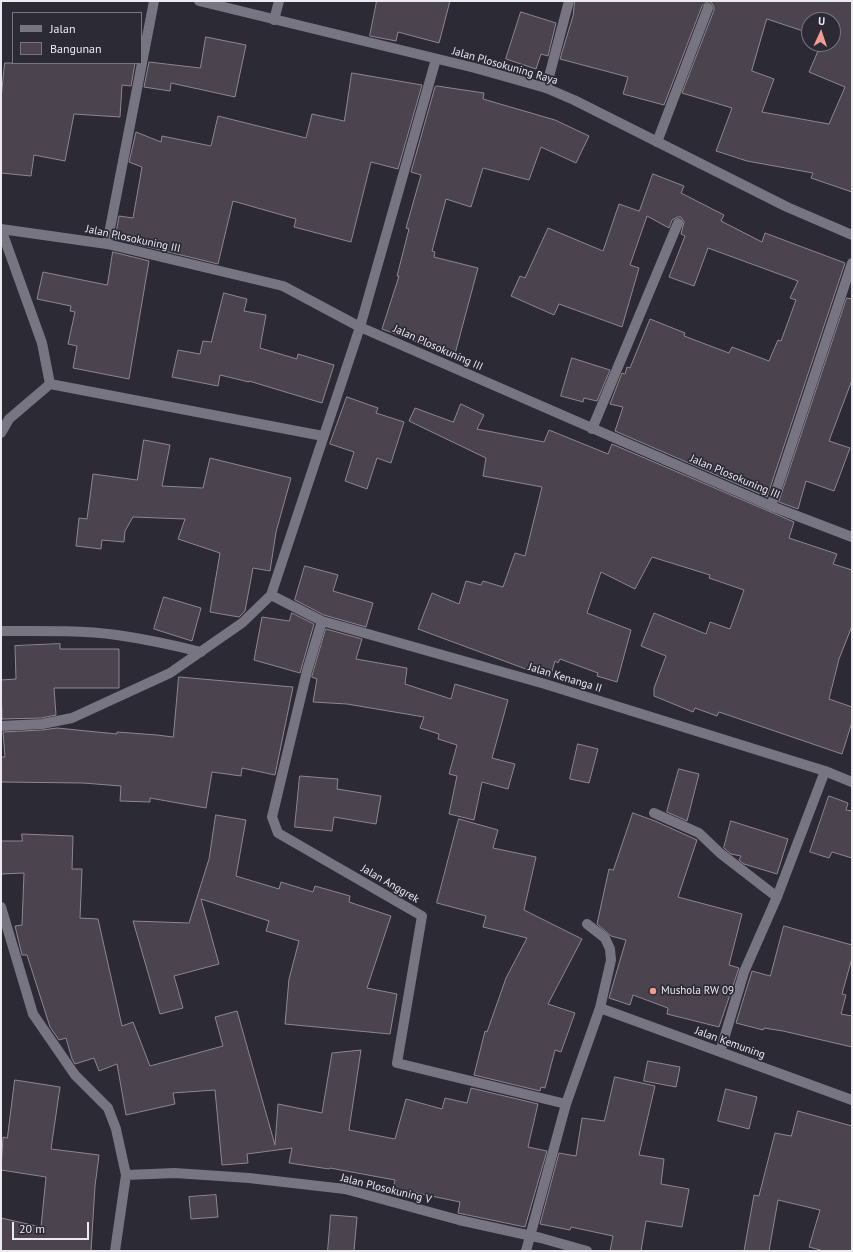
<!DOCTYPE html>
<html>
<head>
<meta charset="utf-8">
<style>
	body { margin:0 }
	#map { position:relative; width:853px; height:1252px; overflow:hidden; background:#2c2a35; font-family:"PT Sans",sans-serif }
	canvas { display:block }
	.frame { position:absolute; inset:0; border:2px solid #ebeaf1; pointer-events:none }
	.legend { position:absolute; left:12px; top:12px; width:130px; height:52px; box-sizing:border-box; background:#2c2a35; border:1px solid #787780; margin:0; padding:5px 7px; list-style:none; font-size:12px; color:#ebeaf1 }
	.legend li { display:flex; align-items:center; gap:8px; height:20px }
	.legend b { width:20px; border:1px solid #787780 }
	.north { position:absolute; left:801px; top:12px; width:40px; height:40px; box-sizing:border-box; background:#2c2a35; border:1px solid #787780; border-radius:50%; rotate:3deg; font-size:11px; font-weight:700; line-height:16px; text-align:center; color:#ebeaf1 }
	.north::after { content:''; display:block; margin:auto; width:14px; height:18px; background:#f59c92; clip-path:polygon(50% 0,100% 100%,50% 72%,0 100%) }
	.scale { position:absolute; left:12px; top:1222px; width:77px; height:18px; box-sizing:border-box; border:2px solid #ebeaf1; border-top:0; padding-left:5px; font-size:12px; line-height:14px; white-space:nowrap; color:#ebeaf1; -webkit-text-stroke:3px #2c2a35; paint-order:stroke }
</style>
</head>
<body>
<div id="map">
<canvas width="853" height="1252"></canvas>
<div class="frame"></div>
<ul class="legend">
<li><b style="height:5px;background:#787582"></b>Jalan</li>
<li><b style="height:11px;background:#4b444f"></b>Bangunan</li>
</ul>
<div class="north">U</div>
<div class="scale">20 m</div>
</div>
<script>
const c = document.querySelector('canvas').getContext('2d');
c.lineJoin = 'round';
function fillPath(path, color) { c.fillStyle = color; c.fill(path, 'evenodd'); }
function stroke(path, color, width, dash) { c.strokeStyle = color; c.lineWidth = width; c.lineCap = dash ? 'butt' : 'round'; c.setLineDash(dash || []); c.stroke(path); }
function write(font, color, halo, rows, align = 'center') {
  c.font = font + ' "PT Sans",sans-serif'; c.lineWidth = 3.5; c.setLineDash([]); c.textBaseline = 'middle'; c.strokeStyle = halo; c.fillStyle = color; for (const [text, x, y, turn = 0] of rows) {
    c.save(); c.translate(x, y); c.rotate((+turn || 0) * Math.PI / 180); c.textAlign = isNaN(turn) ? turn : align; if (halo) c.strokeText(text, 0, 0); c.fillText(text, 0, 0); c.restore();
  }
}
const building = new Path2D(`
	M 377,1 L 450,1 L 439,43 L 398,32 L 396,41 L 370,36 Z
	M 575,1 L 852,1 L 852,192 L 811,178 L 813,173 L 747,161 L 716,151 L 732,108 L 682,93 L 714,10 L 714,7 L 711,2 L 707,2 L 702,6 L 664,105 L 623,94 L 628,77 L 560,59 L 573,16 ZM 767,19 L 809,33 L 809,20 L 833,20 L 833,44 L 821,44 L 809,72 L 845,87 L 829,124 L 762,112 L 774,79 L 752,71 Z
	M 521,12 L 556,23 L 548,56 L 541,54 L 536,69 L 506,59 Z
	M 206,37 L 246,45 L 235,97 L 171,83 L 170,91 L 144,87 L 149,62 L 200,68 Z
	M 5,63 L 135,63 L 131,86 L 122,85 L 120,117 L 74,114 L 65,161 L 34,155 L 31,176 L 1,173 L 1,99 Z
	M 352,73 L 422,85 L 398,169 L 371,162 L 351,242 L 294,227 L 296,219 L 233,201 L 218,264 L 115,239 L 119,216 L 133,218 L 142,167 L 129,162 L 136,132 L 161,142 L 162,136 L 211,146 L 218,116 L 306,138 L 312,114 L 344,121 Z
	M 437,86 L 484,93 L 483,99 L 555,120 L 589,136 L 576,163 L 541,147 L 529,180 L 483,168 L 471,207 L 446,199 L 432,251 L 435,252 L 434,257 L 478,268 L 455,354 L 426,342 L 425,345 L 382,329 L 399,276 L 397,276 L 409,229 L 406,228 L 421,175 L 411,172 L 435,87 Z
	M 653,174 L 684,186 L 681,193 L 724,215 L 721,221 L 762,242 L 765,233 L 845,263 L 767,497 L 615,431 L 623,407 L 610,404 L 622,373 L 625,374 L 627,367 L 630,368 L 650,319 L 685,333 L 684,336 L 729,353 L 732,347 L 769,361 L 778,340 L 781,341 L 796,300 L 790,298 L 798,281 L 708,248 L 694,286 L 669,277 L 685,236 L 681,234 L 684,222 L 681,217 L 677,217 L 672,220 L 669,228 L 647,216 L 630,265 L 639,268 L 622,327 L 559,304 L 554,315 L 511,296 L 520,276 L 525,278 L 548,228 L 603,251 L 619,204 L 639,211 Z
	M 113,252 L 149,261 L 129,379 L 73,368 L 77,346 L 68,344 L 75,312 L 70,311 L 71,306 L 37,299 L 43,272 L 107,285 Z
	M 224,293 L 247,299 L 244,311 L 266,315 L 260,348 L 297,359 L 298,354 L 334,365 L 322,403 L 249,381 L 249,382 L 220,375 L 218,386 L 172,377 L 178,350 L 200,354 L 203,341 L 211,342 Z
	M 847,298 L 852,299 L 852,380 L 829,441 L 850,448 L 834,491 L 806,481 L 798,509 L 779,502 Z
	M 572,358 L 610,370 L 597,401 L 584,398 L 583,402 L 561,396 Z
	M 347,397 L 378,408 L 376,413 L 404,422 L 391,463 L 377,458 L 367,489 L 345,481 L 354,452 L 330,444 Z
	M 461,404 L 484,415 L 477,429 L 544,442 L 549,430 L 608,454 L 612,444 L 794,522 L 789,538 L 837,554 L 833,564 L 852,570 L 852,626 L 839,659 L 829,699 L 852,707 L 852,722 L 842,754 L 719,712 L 717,716 L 695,708 L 693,712 L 654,696 L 654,688 L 666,656 L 641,646 L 654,613 L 706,634 L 710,622 L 730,629 L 744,590 L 709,578 L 710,575 L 652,557 L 635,589 L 601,572 L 587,613 L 631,630 L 617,682 L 597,676 L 598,673 L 560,659 L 558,663 L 555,661 L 550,678 L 418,629 L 432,593 L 459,604 L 466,581 L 481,585 L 483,581 L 503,587 L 515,553 L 525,556 L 542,487 L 483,476 L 486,458 L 409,421 L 415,408 L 453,422 Z
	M 144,440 L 170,445 L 162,486 L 203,488 L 210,458 L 291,478 L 276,532 L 270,571 L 253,568 L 245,611 L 239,617 L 210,612 L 220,553 L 178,539 L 185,519 L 133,517 L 125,531 L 124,542 L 102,540 L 101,549 L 76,546 L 79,518 L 87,519 L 93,474 L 137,480 Z
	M 305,566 L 338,575 L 333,591 L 373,603 L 366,627 L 324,615 L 295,600 Z
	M 164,597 L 201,608 L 192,641 L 154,629 Z
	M 292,613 L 314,624 L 300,673 L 254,660 L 262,617 L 289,621 Z
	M 326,629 L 362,639 L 356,659 L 407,668 L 405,684 L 451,699 L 455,684 L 508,700 L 492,758 L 515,764 L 508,789 L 482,782 L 474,820 L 449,814 L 457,776 L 449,774 L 457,745 L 438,739 L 439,734 L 420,728 L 424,717 L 347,704 L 313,702 L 317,679 L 312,677 Z
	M 60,644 L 60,649 L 119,649 L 119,688 L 54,688 L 56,715 L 41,718 L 2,719 L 1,680 L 16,679 L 15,646 Z
	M 179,677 L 293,687 L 275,775 L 242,768 L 241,776 L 212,772 L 206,808 L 150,798 L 150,802 L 120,801 L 121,786 L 83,783 L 1,782 L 1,757 L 5,757 L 3,732 L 42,730 L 57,728 L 117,734 L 117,732 L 157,735 L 173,737 Z
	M 578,744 L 598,749 L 589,783 L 570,779 Z
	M 679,769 L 699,774 L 687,821 L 667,812 Z
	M 300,776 L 338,779 L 337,789 L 381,796 L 376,824 L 334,817 L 332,831 L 295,827 Z
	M 829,796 L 848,803 L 846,810 L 852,811 L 852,858 L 832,852 L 829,858 L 810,852 Z
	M 633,813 L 655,821 L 697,840 L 678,897 L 742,914 L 729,965 L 739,968 L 719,1027 L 667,1014 L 668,1008 L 633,995 L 630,1005 L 609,998 L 626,940 L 611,936 L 597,924 L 609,869 L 613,870 Z
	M 216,815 L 246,820 L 236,876 L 279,889 L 281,882 L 313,892 L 315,886 L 350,896 L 349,902 L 391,916 L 367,988 L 397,994 L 390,1034 L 285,1024 L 289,979 L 299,941 L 266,931 L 269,921 L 201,899 L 219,964 L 174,976 L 183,1008 L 160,1014 L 133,921 L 189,923 L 209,859 Z
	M 459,819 L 498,830 L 493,848 L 536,857 L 524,910 L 582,939 L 548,1004 L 575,1013 L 561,1052 L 555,1050 L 545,1088 L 541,1087 L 540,1091 L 474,1075 L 485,1031 L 487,1032 L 506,978 L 527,938 L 483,927 L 486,916 L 437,903 Z
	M 731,821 L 788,839 L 777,874 L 744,864 L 739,860 L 741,856 L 731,854 L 724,848 Z
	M 22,834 L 73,836 L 72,869 L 82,869 L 80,918 L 98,919 L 122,1026 L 133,1022 L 150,1066 L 223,1046 L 215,1017 L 237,1011 L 275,1145 L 278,1104 L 322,1113 L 332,1053 L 361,1050 L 349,1130 L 395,1139 L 406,1099 L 442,1109 L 445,1098 L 467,1103 L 471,1088 L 538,1104 L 528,1147 L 547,1151 L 525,1227 L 458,1213 L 460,1202 L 393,1188 L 395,1180 L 330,1168 L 329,1169 L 289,1163 L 292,1148 L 247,1154 L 248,1163 L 222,1165 L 215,1090 L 173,1093 L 175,1104 L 126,1115 L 117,1064 L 99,1071 L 94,1058 L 75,1064 L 72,1059 L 66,1038 L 59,1040 L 50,1027 L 27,955 L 22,955 L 15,926 L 22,925 L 24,873 L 1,874 L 1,841 L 22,841 Z
	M 784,926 L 852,945 L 852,958 L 842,994 L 846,995 L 841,1014 L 852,1016 L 852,1047 L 783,1031 L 764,1028 L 763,1030 L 736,1023 L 752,971 L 770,976 Z
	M 648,1061 L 680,1067 L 676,1087 L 644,1081 Z
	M 615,1077 L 655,1086 L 639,1155 L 664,1159 L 661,1184 L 689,1189 L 682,1227 L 646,1221 L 641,1251 L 610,1251 L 613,1236 L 571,1227 L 570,1230 L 540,1224 L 559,1153 L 576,1156 L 582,1118 L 604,1121 Z
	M 15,1080 L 60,1087 L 51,1149 L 99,1155 L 95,1186 L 91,1251 L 1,1251 L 1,1218 L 41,1227 L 46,1177 L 1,1170 L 3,1137 L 7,1138 Z
	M 726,1089 L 757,1097 L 749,1129 L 718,1121 Z
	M 798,1111 L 852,1126 L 852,1251 L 824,1251 L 809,1247 L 820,1210 L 778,1200 L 769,1251 L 744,1251 L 754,1195 L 759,1196 L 775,1133 L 791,1136 Z
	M 216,1195 L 218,1217 L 191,1219 L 189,1197 Z
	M 331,1215 L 357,1217 L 354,1251 L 328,1251 Z`);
fillPath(building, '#4b444f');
stroke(building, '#8e8692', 1);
stroke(new Path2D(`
	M 274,20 L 279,1
	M 546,88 L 569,1
	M 657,142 L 708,8
	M 1,229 L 107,244 L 283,286 L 360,327 L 771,506 L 852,537
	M 1,229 L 42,343 L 50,384 L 9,419 L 1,433
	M 107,244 L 154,1
	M 50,384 L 323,436
	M 592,429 L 678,223
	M 771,506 L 852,263
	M 271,595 L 322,621 L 545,684 L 825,771 L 852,782
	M 322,621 L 307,671 L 272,817 L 278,833 L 422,916 L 397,1063 L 566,1104
	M 1,631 C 39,631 79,630 117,635 C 145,639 173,645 201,652
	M 1,726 L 42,724 L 72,718 L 170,673 L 242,623 L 271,595 L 360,327 L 436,59
	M 654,813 L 699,833 L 720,853 L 777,897
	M 1,907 L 33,1014 L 75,1075 L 108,1108 L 116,1129 L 126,1175 L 115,1251
	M 600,1008 L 852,1100
	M 720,1052 L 744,972 L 777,897 L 825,771
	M 126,1175 L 175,1173 L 249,1178 L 345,1189 L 459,1220 L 541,1238 L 587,1251
	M 526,1251 L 566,1104 L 600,1008 L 611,960 L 610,949 L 605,938 L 587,924`), '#787582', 10);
stroke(new Path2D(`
	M 199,1 L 475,68 L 546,88 L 574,100 L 787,207 L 852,235`), '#787582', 10);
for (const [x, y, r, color] of [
	[653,991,4,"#f59c92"]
]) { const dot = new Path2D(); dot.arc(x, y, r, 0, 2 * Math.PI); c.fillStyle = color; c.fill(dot); stroke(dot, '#2c2a35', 1.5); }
write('11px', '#ebeaf1', '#2c2a35', [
	["Jalan Plosokuning Raya",505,66,16],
	["Jalan Plosokuning III",133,239,12],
	["Jalan Plosokuning III",438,348,24],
	["Jalan Plosokuning III",735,477,23],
	["Jalan Kenanga II",565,678,17],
	["Jalan Anggrek",390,884,30],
	["Jalan Kemuning",730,1043,20],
	["Jalan Plosokuning V",386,1189,14]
]);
write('11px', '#ebeaf1', '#2c2a35', [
	["Mushola RW 09",661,991]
], 'left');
</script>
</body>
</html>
